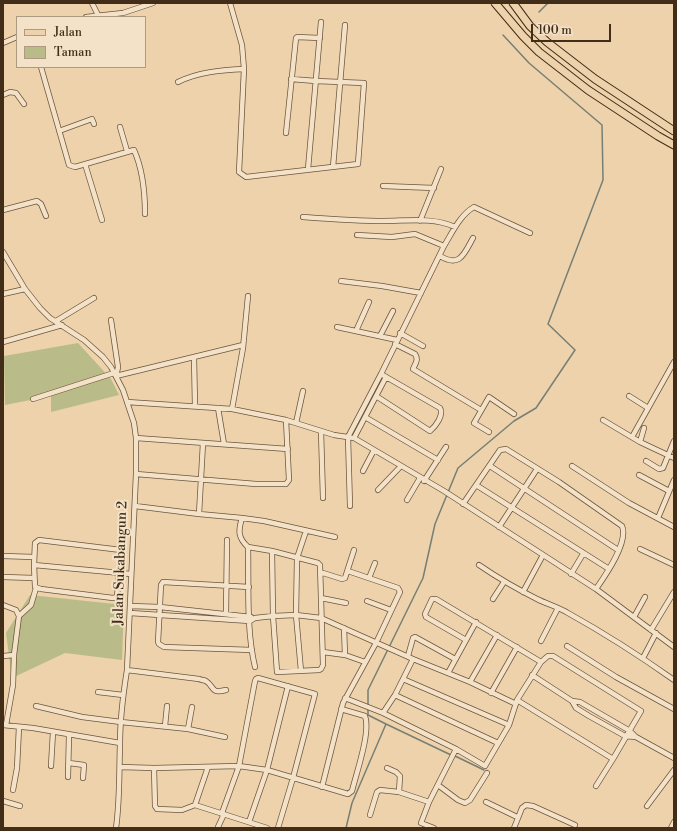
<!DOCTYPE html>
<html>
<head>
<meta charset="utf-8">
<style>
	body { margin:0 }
	#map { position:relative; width:677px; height:831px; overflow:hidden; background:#edd2ab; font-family:"Libre Bodoni",serif }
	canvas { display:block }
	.frame { position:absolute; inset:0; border:4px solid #422d19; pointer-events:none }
	.legend { position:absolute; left:16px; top:16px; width:130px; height:52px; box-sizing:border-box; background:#f3e2c8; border:1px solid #ac9a82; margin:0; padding:5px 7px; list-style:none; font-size:12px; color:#422d19 }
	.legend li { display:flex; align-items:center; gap:8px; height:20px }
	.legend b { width:20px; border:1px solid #ac9a82 }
	.scale { position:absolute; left:531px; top:24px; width:80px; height:18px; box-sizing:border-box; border:2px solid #422d19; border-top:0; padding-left:5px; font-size:12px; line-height:14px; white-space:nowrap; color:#422d19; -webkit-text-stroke:3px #f3e2c8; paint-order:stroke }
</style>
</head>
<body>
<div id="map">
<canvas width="677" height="831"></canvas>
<div class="frame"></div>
<ul class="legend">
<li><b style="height:5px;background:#edd2ab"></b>Jalan</li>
<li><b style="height:11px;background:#b9bc88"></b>Taman</li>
</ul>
<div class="scale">100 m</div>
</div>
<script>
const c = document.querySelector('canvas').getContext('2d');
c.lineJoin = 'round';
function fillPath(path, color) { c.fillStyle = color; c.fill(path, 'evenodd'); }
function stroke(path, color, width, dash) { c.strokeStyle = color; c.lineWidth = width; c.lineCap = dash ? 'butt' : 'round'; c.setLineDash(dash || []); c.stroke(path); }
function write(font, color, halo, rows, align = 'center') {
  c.font = font + ' "Libre Bodoni",serif'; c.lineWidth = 4; c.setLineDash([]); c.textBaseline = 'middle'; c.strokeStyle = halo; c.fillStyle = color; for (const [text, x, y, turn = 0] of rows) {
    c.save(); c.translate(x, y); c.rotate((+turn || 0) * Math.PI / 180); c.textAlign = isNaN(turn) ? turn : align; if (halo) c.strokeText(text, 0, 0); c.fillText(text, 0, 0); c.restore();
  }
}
fillPath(new Path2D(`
	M 78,343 L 111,379 L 119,395 L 51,412 L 51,396 L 5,405 L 4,356 Z
	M 30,595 L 124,605 L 122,660 L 65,653 L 12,678 L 6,633 Z`), '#b9bc88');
stroke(new Path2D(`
	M 539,12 L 548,3
	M 368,705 L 368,690 L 423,578 L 435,524 L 458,468 L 514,421 L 536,408 L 575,350 L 548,324 L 603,180 L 602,125 L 529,63 L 503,35
	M 386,724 L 451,755
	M 455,756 L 484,770
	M 346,828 L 352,803 L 386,724 L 368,715 L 368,709`), '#777f75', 1.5);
const street = new Path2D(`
	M 92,3 L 98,15
	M 230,3 L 242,45 L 244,69 L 239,172 L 246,177 L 358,164 L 364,83 L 316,81 L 291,79
	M 86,17 L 123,13 L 153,3
	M 3,43 L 17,37
	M 41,67 L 69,165 L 75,167 L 134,150 C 143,170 145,192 145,214
	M 178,82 C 198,72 222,70 244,69
	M 3,95 L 10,92 L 16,93 L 24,104
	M 120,127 L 127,151
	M 59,131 L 92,119 L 94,124
	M 286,133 L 296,38 L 297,37 L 320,38
	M 85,164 L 102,220
	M 333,167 L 345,25
	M 308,169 L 321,22
	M 383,186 L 434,188
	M 3,210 L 37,201 L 41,204 L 46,216
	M 303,217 C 330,219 357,221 384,221 C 407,221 433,217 455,227
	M 420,221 L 441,169
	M 357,235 L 392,237 L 415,234 L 444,246
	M 3,252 L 25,289 L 40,308 L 50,318 L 84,340 L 103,357 L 111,367 L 123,390 L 134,423 L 136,438 L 136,474 L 127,670 C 123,695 120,720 120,744 C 119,772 120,800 116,828
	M 440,256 C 460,268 464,254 473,238
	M 341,281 L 382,286 L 421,293
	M 3,294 L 25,289
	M 56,321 L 94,298
	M 337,327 L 397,340
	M 356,331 L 369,302
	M 400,333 L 423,346
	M 380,336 L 393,311
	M 3,342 L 62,325
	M 395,344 L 415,354 C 419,360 415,364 413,369 L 481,410
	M 194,357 L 195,406
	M 116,376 L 243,345
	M 376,396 L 430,431 C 436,426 444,415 440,408 L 381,374
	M 629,396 L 648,408
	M 33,399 L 117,372 L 118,367 L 111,320
	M 127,402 L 232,409 L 286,420 L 334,435 L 354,438 L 444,491 L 596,589 L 674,647
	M 218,408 L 224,444
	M 232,409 L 243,348 L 248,296
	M 365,417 L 438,460
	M 603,420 L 640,442 L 674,458
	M 296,423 L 303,391
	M 321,431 L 323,498
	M 489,432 L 474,423 L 489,397 L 514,414
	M 632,437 L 674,362
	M 136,438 L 288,449
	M 354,438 L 386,377
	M 640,442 L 644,428
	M 646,461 L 659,469 L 663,468 L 674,441
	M 490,466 L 618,550
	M 572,466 L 629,503 L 674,527
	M 363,471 L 374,450
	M 136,474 L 256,484 L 286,484 L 289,480 L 286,420
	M 639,475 L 669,491
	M 424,481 L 446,447
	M 476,485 L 609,569
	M 378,490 L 401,466
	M 407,500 L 420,478
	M 463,504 L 500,450 L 506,449 L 559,482 L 622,526 C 629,542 605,576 596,589
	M 135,506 L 199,514 L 242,518 L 264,521 L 335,537
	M 350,506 L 348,437 L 381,374 L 444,246 C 452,233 460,215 474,207 L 530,233
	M 199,514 L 203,443
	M 242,518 C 238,531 238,538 248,547
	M 658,518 L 674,480
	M 499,527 L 537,469
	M 39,540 L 121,550 L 117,597 L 113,598 L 41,589 L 35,587 L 34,565 L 35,543 Z
	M 640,549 L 674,565
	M 3,556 L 34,557
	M 34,565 L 131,574
	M 479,565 C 498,578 517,589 537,599 C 547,604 558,607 568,613 C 604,633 640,656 674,680
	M 320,572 L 342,579 L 345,578 L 354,550
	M 571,574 L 583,554
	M 3,577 L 34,578
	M 369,578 L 375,563
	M 249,587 L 163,582 L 161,585 L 158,642 L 159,644 L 164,647 L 252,650
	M 523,592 L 543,555
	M 321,598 L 346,603
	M 493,599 L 504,582
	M 367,601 L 391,610
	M 3,605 L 16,610 L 19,616 L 14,655 L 13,685 L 6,725
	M 130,606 L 160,607 L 251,617
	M 130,613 L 250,621 L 255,618 L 273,616 L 296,615 L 321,618 L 413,659 L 470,682 L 516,704
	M 226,614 L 227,540
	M 19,616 L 31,605 L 36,588
	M 634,617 L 645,597
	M 344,628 L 345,655
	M 651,630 L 674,592
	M 466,640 L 426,617 L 425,614 L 432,599 L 436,599 L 541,662
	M 541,641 L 558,608
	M 567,646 L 616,677 L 674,709
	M 323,652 L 345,655 L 365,662
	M 3,656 L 14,655
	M 408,656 L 413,638 L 415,637 L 455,659
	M 643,658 L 656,633
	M 413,659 L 395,695 L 383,713 L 456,749 L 485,766 L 509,725 L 517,700 L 541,662 L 548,656 L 553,656 L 641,711 L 613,759 L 517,700
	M 255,667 C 246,629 249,587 248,547 L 272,551 L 318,563 L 320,565 L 323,665 L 321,669 L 319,670 L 277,672 L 273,616 L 272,551
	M 127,670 L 199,679 C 201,680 204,680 206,681 C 215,687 210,694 226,690
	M 301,671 L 296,615 L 297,558 L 306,531
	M 448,673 L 476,622
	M 532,675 L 572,701 L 576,708 L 589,716 L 625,736 L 636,737
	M 403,679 L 509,725
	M 470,682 L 497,635
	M 98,692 L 123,695
	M 491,693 L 517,647
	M 395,695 L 498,743
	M 345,698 L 383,713
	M 572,701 L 580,702 L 630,731 L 636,737 L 674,758
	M 36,706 L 82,717 L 121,722 L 188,729 L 225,737
	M 3,725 L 33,728 L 120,743
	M 165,726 L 167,706
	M 188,729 L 192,707
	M 69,763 L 84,765 L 83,778
	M 51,766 L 53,732
	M 120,767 L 154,768 L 239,766 L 267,770 L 348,794 L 352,791 C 356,774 371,732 365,716 L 341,709
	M 154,768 L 155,806 L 157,809 L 182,810 L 195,805 L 267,828
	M 387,768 L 396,772 L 400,776 L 399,792
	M 68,777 L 69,735
	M 438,785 L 458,800 L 465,803 L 470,800 L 487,773
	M 596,786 L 613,759
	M 322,787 L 343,703 L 376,643 L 400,592 L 398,588 L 348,571
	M 13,790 L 17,768 L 19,727
	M 3,801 L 20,806
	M 486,802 L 517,817
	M 195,805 L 208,767
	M 647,806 L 674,770
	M 222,813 L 239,766 L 255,681 L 256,679 L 258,678 L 315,694 L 293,778 L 278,828
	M 370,815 L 377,792 L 380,790 L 399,792 L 429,802
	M 249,822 L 267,770 L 288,686
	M 218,827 L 224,814
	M 434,828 L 421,823 L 429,802 L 456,749
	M 514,828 L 522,808 L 526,805 L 533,806 L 575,825
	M 671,828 L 674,822`);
const primary = new Path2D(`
	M 495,3 L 523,36 L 539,52 L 588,90 L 658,136 L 674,145
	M 513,3 L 530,26 L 547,42 L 595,79 L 674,131`);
stroke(street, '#6d563e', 6);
stroke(primary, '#422d19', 9);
stroke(street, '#f3e2c8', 4.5);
stroke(primary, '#edd2ab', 7);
write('14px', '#422d19', '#f3e2c8', [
	["Jalan Sukabangun 2",121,563,-88]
]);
</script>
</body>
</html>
